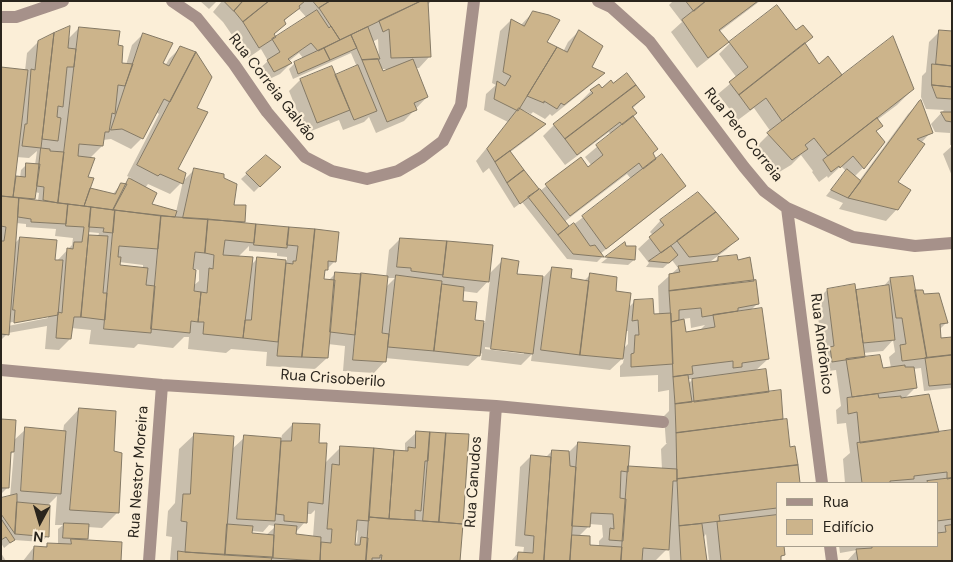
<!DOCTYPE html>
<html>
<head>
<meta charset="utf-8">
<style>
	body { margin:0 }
	#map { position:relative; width:953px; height:562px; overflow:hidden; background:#fbeed7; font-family:"DM Sans",sans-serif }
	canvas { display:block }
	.frame { position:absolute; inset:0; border:2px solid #2a251d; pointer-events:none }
	.legend { position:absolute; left:776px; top:482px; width:162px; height:65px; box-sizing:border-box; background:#fbeed7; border:1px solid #a79e8d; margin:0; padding:6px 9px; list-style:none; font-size:15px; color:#2a251d }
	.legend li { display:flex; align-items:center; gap:10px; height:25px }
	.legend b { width:25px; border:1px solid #a79e8d }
	.north { position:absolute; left:15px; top:497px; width:50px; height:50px; -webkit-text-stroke:4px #fbeed7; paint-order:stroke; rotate:186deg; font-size:14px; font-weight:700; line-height:20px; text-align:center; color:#2a251d }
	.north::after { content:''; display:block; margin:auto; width:18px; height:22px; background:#2a251d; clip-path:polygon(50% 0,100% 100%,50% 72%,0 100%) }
</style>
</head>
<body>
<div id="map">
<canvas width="953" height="562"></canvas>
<div class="frame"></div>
<ul class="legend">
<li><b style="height:6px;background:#a6918a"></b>Rua</li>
<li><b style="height:14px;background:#ccb48b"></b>Edifício</li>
</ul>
<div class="north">N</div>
</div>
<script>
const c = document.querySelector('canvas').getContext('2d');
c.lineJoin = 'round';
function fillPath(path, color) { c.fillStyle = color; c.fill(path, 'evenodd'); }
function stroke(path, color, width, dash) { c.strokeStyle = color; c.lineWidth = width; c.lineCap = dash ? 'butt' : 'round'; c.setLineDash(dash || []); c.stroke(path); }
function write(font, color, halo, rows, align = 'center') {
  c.font = font + ' "DM Sans",sans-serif'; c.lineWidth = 4.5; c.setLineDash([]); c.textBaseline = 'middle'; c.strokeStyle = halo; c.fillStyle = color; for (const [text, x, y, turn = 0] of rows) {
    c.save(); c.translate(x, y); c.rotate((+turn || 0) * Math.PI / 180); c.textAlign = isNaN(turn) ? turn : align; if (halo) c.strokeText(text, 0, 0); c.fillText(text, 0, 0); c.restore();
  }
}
fillPath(new Path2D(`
	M 200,1 L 217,1 L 209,9 Z
	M 222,1 L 431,1 L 427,6 L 430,56 L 419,68 L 415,68 L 427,97 L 404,121 L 376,133 L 369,117 L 364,122 L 343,130 L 339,120 L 306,133 L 289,91 L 300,80 L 335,76 L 357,67 L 351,53 L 293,79 L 289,69 L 295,63 L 304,59 L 299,53 L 289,61 L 291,63 L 280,74 L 263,82 L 256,72 L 268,61 L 261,49 L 248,58 L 223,22 L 213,12 ZM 298,8 L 307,18 L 275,39 L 273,35 L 285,24 L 283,22 ZM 378,39 L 379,58 L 372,42 ZM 380,69 L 391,69 L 382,73 Z
	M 673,1 L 760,1 L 719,32 L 727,42 L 716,53 L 697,68 L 671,32 L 682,22 L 669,5 Z
	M 777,7 L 796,32 L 811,37 L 804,44 L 819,65 L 840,75 L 836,79 L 837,81 L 913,89 L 897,105 L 877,120 L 881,126 L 875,132 L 863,168 L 854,177 L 859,181 L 908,114 L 920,102 L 931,132 L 921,143 L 897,183 L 897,209 L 886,221 L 839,209 L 843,203 L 826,196 L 846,171 L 841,166 L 828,178 L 827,176 L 819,182 L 812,172 L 813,171 L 801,155 L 791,165 L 776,174 L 753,150 L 771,132 L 754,108 L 738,120 L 718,94 L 737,78 L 719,54 L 730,43 Z
	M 533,12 L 545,42 L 563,52 L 568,42 L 579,31 L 590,68 L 602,73 L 592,84 L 552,116 L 550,114 L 545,119 L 533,112 L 531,114 L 523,110 L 523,112 L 544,124 L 533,135 L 509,153 L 540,191 L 581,159 L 588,169 L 592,166 L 585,157 L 611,135 L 609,132 L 565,165 L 543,136 L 554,125 L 582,104 L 580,102 L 591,91 L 601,90 L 644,97 L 632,109 L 632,117 L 656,161 L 685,186 L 673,197 L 600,254 L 602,257 L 597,262 L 567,259 L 522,202 L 514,208 L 489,168 L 483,173 L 476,161 L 508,122 L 484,110 L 486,94 L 496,85 L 492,83 L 500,31 L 511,20 L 521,25 ZM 627,174 L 632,180 L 569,228 L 564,222 Z
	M 79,28 L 117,47 L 120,64 L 126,65 L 132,45 L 143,34 L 161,64 L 165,66 L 169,59 L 180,48 L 195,108 L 177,170 L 182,182 L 195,169 L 233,206 L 244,222 L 242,224 L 338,233 L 335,261 L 323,273 L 323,280 L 328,281 L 336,273 L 386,277 L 389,250 L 400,239 L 492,246 L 489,274 L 503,260 L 516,275 L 543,278 L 552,268 L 570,279 L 584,281 L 590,275 L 615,292 L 628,308 L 635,301 L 652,315 L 659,315 L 658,286 L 678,268 L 672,260 L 663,268 L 646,267 L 649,263 L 638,249 L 653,235 L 650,232 L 661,220 L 737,239 L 726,250 L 707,264 L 714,263 L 718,258 L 758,303 L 750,311 L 768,359 L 754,372 L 768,393 L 782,418 L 780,421 L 789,448 L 794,448 L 799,483 L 777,483 L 777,546 L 783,546 L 784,554 L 780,558 L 780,561 L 709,561 L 706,534 L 704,537 L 705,561 L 670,561 L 669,547 L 656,560 L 511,561 L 518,553 L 523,554 L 524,547 L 515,546 L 520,467 L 531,456 L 546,457 L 552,451 L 569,452 L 578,443 L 627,467 L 662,470 L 661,449 L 667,443 L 666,443 L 664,416 L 669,411 L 669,390 L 658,392 L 658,375 L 620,377 L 620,366 L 623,363 L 624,357 L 610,370 L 531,361 L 532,354 L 521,365 L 481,360 L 482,353 L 468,366 L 385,358 L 385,361 L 374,373 L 343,371 L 345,346 L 328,344 L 327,358 L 315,369 L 266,366 L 267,352 L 231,349 L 226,353 L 188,349 L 189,337 L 184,337 L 173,348 L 138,344 L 134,348 L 89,344 L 91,330 L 71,328 L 70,339 L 59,350 L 45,349 L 47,326 L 8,333 L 1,340 L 1,68 L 25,71 L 27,53 L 38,42 L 67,40 ZM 156,112 L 159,114 L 127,176 L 131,178 L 124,185 L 121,184 L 113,194 L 87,193 L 89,159 L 102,146 L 103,140 L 111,139 L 131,149 L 142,138 ZM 37,151 L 35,165 L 27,164 L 21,170 L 20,178 L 16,178 L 14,180 L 16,157 L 29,158 ZM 183,181 L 176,212 L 150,205 L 145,188 L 148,184 L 170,194 ZM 35,192 L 39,193 L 38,201 L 34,201 ZM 16,223 L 26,224 L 26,227 L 56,229 L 55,236 L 73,238 L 72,245 L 57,261 L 54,261 L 20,238 L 14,244 ZM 88,232 L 99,233 L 98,237 L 87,236 ZM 249,246 L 249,251 L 277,253 L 277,256 L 287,257 L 287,261 L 258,258 L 250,266 L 238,257 ZM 119,262 L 143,265 L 143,269 L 119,266 ZM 195,269 L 199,270 L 199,281 L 193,286 ZM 386,278 L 395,278 L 385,288 ZM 490,279 L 485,323 L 474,322 L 461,302 L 462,291 L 477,293 ZM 48,316 L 48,318 L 8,326 L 7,323 ZM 690,318 L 691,328 L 705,325 L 699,331 L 685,333 L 683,319 ZM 625,331 L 628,331 L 628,344 L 623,349 ZM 485,347 L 524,352 L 524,354 L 485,349 ZM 687,379 L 693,379 L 688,384 ZM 589,524 L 602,525 L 603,537 L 599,541 L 599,547 L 588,546 L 579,536 L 589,526 Z
	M 940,31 L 952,32 L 952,145 L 950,145 L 950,133 L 935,132 L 931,124 L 944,110 L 926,109 L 921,97 L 922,76 L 926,72 L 929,42 Z
	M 952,146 L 952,176 L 943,154 Z
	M 266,156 L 279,167 L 254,192 L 241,179 Z
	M 625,244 L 634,260 L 628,265 L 601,263 Z
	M 890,279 L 923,296 L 946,323 L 939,330 L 940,339 L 952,341 L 952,388 L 924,391 L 921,368 L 913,369 L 915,388 L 905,398 L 935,434 L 952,432 L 952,561 L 847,561 L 857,550 L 840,553 L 839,546 L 937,546 L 937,483 L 845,483 L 843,459 L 850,453 L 846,423 L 837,424 L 836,410 L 841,406 L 836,370 L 821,372 L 820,359 L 823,356 L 816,301 L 827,290 L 855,291 L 883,287 ZM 893,340 L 895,352 L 889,357 L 891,368 L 882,369 L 864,358 L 863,353 L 883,351 Z
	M 79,409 L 113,452 L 117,513 L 102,528 L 88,527 L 87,539 L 85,541 L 120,561 L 23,561 L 34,547 L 44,548 L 48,544 L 58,545 L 58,529 L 63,525 L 55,525 L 57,496 L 47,506 L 47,536 L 42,542 L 14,540 L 4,548 L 1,543 L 1,499 L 10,497 L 14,451 L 10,455 L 8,487 L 1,494 L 1,420 L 13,441 L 26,429 L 63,432 L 64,425 Z
	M 293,424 L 318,444 L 324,464 L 341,447 L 405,451 L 405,443 L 417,432 L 467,436 L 459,561 L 170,561 L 172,537 L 166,536 L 168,511 L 175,503 L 179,449 L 195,434 L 231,450 L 245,437 L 281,439 L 282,435 ZM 315,510 L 313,537 L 295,536 L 295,533 L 305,522 L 306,514 L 311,514 ZM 269,525 L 274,526 L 274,528 L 265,536 L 251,535 L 251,531 L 263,532 ZM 358,530 L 357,542 L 354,546 L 355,534 Z
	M 1,553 L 6,561 L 1,561 Z`), '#0003');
const building = new Path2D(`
	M 224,1 L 243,1 L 234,11 Z
	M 243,1 L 269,1 L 243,22 L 234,11 Z
	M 269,1 L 305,1 L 299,6 L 300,8 L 284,20 L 286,24 L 274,34 L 276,37 L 259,48 L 243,22 Z
	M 313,1 L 330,1 L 319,8 Z
	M 330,1 L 421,1 L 340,40 L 319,8 Z
	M 421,1 L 428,1 L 431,57 L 391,58 L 389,29 L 383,32 L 379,21 Z
	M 686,1 L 706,1 L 694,11 Z
	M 706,1 L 758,1 L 719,30 L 729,42 L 708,58 L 682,20 Z
	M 777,5 L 796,30 L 803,25 L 813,37 L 739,95 L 729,82 L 748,67 L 729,42 Z
	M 317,10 L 329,28 L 331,26 L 340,40 L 318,51 L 311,43 L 288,59 L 292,63 L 274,72 L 267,60 L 280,52 L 272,39 Z
	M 533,11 L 549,15 L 560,20 L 547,42 L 557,47 L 518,111 L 494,99 L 497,81 L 505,86 L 511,76 L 503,72 L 511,19 L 524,26 Z
	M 70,26 L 68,48 L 76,49 L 74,67 L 67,67 L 63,107 L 58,106 L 57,117 L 61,118 L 58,141 L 42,139 L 54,33 Z
	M 79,27 L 120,31 L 118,45 L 123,46 L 122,63 L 133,64 L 125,86 L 118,85 L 115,114 L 112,113 L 109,132 L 105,132 L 103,146 L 79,144 L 78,156 L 95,158 L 88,177 L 94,178 L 84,206 L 58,203 Z
	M 368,27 L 380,59 L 362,60 L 351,35 Z
	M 579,30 L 603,46 L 592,67 L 605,73 L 564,105 L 561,103 L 557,109 L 544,101 L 544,103 L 527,96 L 557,47 L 567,52 Z
	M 939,30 L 952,31 L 952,66 L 936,64 Z
	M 54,33 L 41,148 L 22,146 L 25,124 L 27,124 L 31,69 L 35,70 L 38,41 Z
	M 143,33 L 173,43 L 163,63 L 169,66 L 180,46 L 196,52 L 170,102 L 164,99 L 143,139 L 122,129 L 111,130 Z
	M 351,35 L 357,48 L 330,60 L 324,48 Z
	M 893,36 L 914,89 L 828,156 L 814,138 L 805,145 L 808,149 L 792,160 L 767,133 Z
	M 805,43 L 819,64 L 828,56 L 842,75 L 782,121 L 766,98 L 750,110 L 739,95 Z
	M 324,48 L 330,60 L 298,74 L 294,62 Z
	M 196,52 L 212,77 L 197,108 L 208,112 L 178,169 L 186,173 L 183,184 L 160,174 L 158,176 L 137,165 Z
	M 378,59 L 383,71 L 413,59 L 428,97 L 414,103 L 417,110 L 387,122 L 362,60 Z
	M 932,64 L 952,66 L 952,87 L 932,85 Z
	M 358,65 L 377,111 L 354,120 L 335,75 Z
	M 332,66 L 350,110 L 317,123 L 300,79 Z
	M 1,67 L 28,70 L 13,197 L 1,196 Z
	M 627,73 L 636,85 L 565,139 L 553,124 L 593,93 L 590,90 L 599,84 L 602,88 L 611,80 L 613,83 Z
	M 636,85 L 645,97 L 632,107 L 637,113 L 622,125 L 620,122 L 577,155 L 565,139 Z
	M 932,85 L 952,87 L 952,99 L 937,98 Z
	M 921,100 L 933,133 L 917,139 L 925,144 L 898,182 L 911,190 L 898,210 L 848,198 L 919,101 Z
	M 519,108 L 546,124 L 495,162 L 487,149 Z
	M 941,112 L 952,112 L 952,122 L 946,121 Z
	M 633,116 L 658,149 L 653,153 L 656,159 L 643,169 L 639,163 L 570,216 L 545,184 L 581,157 L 588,167 L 603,155 L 596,145 Z
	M 877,118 L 883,126 L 876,131 L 885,142 L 864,169 L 853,156 L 840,168 L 839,166 L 831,172 L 823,160 Z
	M 41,148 L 50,149 L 50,151 L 64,152 L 58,203 L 43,200 L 44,187 L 37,186 Z
	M 510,151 L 524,170 L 507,183 L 495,162 Z
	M 662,154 L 686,186 L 606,249 L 582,216 Z
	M 266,155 L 281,167 L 260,187 L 246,173 Z
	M 26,163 L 40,164 L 35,199 L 13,197 L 16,176 L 25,177 Z
	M 194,168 L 224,174 L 224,178 L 237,184 L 234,205 L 246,205 L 245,222 L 183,218 Z
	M 847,169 L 861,181 L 848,198 L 831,190 Z
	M 524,170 L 539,189 L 520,204 L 507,183 Z
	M 129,178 L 157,193 L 152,204 L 177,211 L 175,217 L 113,210 Z
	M 121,183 L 127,184 L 113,210 L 84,206 L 90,188 L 115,194 Z
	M 540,189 L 569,226 L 558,235 L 528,197 Z
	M 698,192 L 716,212 L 661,253 L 649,237 L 664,225 L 660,220 Z
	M 1,196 L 19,198 L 9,335 L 1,334 L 1,241 L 4,241 L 6,227 L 1,226 Z
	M 19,198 L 68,204 L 66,224 L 31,222 L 31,219 L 18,217 Z
	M 68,204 L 91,207 L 81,317 L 74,317 L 71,339 L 56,338 L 58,312 L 62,313 L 67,248 L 73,249 L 74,242 L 82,242 L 84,227 L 66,226 Z
	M 91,207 L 115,210 L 113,233 L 103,232 L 104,228 L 89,227 Z
	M 115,210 L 161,216 L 158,249 L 119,246 L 118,257 L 121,257 L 120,265 L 148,268 L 146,285 L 155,286 L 151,333 L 104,329 Z
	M 716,212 L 739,239 L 718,254 L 689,257 L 677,241 Z
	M 161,216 L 208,219 L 205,253 L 195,252 L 193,269 L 196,270 L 194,291 L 201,292 L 198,322 L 191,321 L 190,333 L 151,329 Z
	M 208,219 L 256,224 L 254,243 L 225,240 L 223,255 L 253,257 L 243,338 L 203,334 L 204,322 L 198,322 L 201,292 L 207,293 L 209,268 L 213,269 L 214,255 L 205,253 Z
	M 574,223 L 590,246 L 595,245 L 604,257 L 573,254 L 558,235 Z
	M 256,224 L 289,227 L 287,248 L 254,245 Z
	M 289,227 L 315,229 L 302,357 L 277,356 L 286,263 L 293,264 L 293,261 L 296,261 L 298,246 L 287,245 Z
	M 315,229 L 339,232 L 336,262 L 328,261 L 328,270 L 325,270 L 324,279 L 335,280 L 328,358 L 302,357 Z
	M 89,235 L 108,236 L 103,293 L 107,293 L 105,320 L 81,317 Z
	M 20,237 L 57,240 L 55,260 L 63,260 L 58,315 L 14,323 L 15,310 L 13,310 Z
	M 400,238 L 447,241 L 443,275 L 411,271 L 411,268 L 397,267 Z
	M 447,241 L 493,245 L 489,282 L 443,277 Z
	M 625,242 L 626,246 L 636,246 L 635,260 L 605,257 Z
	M 671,246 L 678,255 L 669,263 L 649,261 Z
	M 737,255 L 738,260 L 750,257 L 754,281 L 669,291 L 669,274 L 680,272 L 678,266 L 718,261 L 718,257 Z
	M 257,257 L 286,260 L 278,342 L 243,338 L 245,320 L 251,320 Z
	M 502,258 L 519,261 L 517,274 L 543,276 L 533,354 L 491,349 Z
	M 552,267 L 572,269 L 571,278 L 589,281 L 580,355 L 541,350 Z
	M 335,272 L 361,274 L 355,335 L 330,332 Z
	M 361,273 L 388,276 L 382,333 L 389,334 L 386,362 L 353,360 Z
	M 590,273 L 617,277 L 616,291 L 631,293 L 623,359 L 580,355 Z
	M 396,275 L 442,281 L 434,351 L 388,347 Z
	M 913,276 L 927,358 L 902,361 L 900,345 L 906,344 L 902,318 L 896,318 L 890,278 Z
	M 756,280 L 759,304 L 738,308 L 738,311 L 702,317 L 701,308 L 679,310 L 679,320 L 671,322 L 669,291 Z
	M 442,284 L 464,287 L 463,301 L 477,302 L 475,320 L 484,321 L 480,356 L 434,351 Z
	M 855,284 L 865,357 L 832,362 L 830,347 L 834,346 L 827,289 Z
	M 889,285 L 895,340 L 863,343 L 856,290 Z
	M 915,290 L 923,290 L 924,294 L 939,293 L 948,323 L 940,324 L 941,338 L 952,337 L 952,355 L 927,358 Z
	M 653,299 L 654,314 L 671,313 L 673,364 L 631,367 L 631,354 L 634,353 L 635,335 L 639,335 L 638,320 L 632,321 L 634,300 Z
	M 762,308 L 769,359 L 742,363 L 742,367 L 733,368 L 733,361 L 692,366 L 693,374 L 673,377 L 671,322 L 684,319 L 686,332 L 715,327 L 713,315 Z
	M 880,355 L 883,368 L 905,365 L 905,367 L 914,367 L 917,388 L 852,397 L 846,359 Z
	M 952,355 L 952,384 L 929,386 L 925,358 Z
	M 766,369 L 769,392 L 694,402 L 692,379 Z
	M 688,375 L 692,402 L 675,404 L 673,377 Z
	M 781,390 L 783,419 L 676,433 L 675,404 Z
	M 878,394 L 879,398 L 901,396 L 901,398 L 929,394 L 939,432 L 860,443 L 857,412 L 848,414 L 847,398 Z
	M 79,408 L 116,411 L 114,451 L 122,453 L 119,513 L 70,510 Z
	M 1,419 L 16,420 L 14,452 L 11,452 L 9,488 L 1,488 Z
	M 787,419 L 790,447 L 795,446 L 798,465 L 677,479 L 676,433 Z
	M 293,423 L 320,424 L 319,443 L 327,443 L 323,504 L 308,502 L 307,523 L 284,521 L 284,515 L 276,514 L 281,441 L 291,441 Z
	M 25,427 L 66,431 L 61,494 L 21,491 Z
	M 952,430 L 952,478 L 947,479 L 947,472 L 914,476 L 914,479 L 890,481 L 890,483 L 862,483 L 857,443 Z
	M 416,431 L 430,432 L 428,461 L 425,461 L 421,511 L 415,510 L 415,520 L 389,519 L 394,450 L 408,451 L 408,447 L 415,448 Z
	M 430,432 L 446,433 L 439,522 L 423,521 Z
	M 194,433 L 234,436 L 225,555 L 185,552 L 187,522 L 181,521 L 183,494 L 190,494 Z
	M 446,433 L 469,434 L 463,524 L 439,522 Z
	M 244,435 L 281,438 L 275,521 L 237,519 Z
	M 578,442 L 630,446 L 628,472 L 621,471 L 620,498 L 626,499 L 623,541 L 609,540 L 610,528 L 614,529 L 613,514 L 591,513 L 590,527 L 572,526 Z
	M 340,446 L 374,448 L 369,521 L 357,520 L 355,545 L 360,545 L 361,537 L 368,538 L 366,561 L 320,561 L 321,542 L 331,543 L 332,529 L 327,529 L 332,464 L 339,465 Z
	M 374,448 L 394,450 L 389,519 L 369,517 Z
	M 552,450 L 569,451 L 570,466 L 576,467 L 570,561 L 544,561 Z
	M 531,455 L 551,457 L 544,561 L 517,561 L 518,552 L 533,553 L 534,536 L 525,535 Z
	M 798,465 L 800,483 L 777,483 L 777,508 L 719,515 L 720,521 L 679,526 L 677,479 Z
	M 628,466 L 677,469 L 677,481 L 673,481 L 669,550 L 643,548 L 642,561 L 621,561 Z
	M 952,478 L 952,519 L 937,521 L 937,483 L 928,483 L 927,481 Z
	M 17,494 L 17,502 L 15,534 L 1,514 L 1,498 Z
	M 17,502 L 50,505 L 49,537 L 15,534 Z
	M 777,515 L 777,546 L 784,546 L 785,555 L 781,556 L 781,561 L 721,561 L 717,522 Z
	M 369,517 L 463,524 L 460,561 L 381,561 L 382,555 L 380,555 L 380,558 L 372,558 L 372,561 L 366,561 Z
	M 2,520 L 15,540 L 10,543 L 6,537 L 1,540 Z
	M 64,523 L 89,524 L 88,539 L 63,538 Z
	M 227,524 L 253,526 L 252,533 L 274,535 L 273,558 L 225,555 Z
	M 275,524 L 297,526 L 296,534 L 321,537 L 320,561 L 273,558 Z
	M 702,524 L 707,561 L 681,561 L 679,526 Z
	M 952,525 L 952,561 L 858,561 L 856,549 L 872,548 L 872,546 L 937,546 L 937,533 L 946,532 L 945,526 Z
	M 572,535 L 590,536 L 590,545 L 622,547 L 621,561 L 570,561 Z
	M 71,539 L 122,542 L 121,561 L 33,561 L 34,546 L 47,547 L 47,543 L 71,544 Z
	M 178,551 L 185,552 L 272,557 L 271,561 L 178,561 Z`);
fillPath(building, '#ccb48b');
stroke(building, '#847965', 1);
stroke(new Path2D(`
	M 172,1 L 197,18 L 234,64 L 267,112 L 305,157 L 332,171 L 367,179 L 398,171 L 422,157 L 443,141 L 461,105 L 474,1
	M 598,1 L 611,7 L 650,42 L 744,167 L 764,191 L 787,208 L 853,237 L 915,246 L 952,243
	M 1,17 L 16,17 L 63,1
	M 787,208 L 822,483
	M 1,370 L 162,385 L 496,406 L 663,422
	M 830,546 L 832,561
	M 149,561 L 162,385
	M 485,561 L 496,406`), '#a6918a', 12);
write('15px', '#2a251d', '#fbeed7', [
	["Rua Correia Galvão",272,88,52],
	["Rua Pero Correia",743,135,51],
	["Rua Andrônico",821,344,83],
	["Rua Crisoberilo",333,379,4],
	["Rua Nestor Moreira",139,472,-86],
	["Rua Canudos",474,482,-86]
]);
</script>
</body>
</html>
